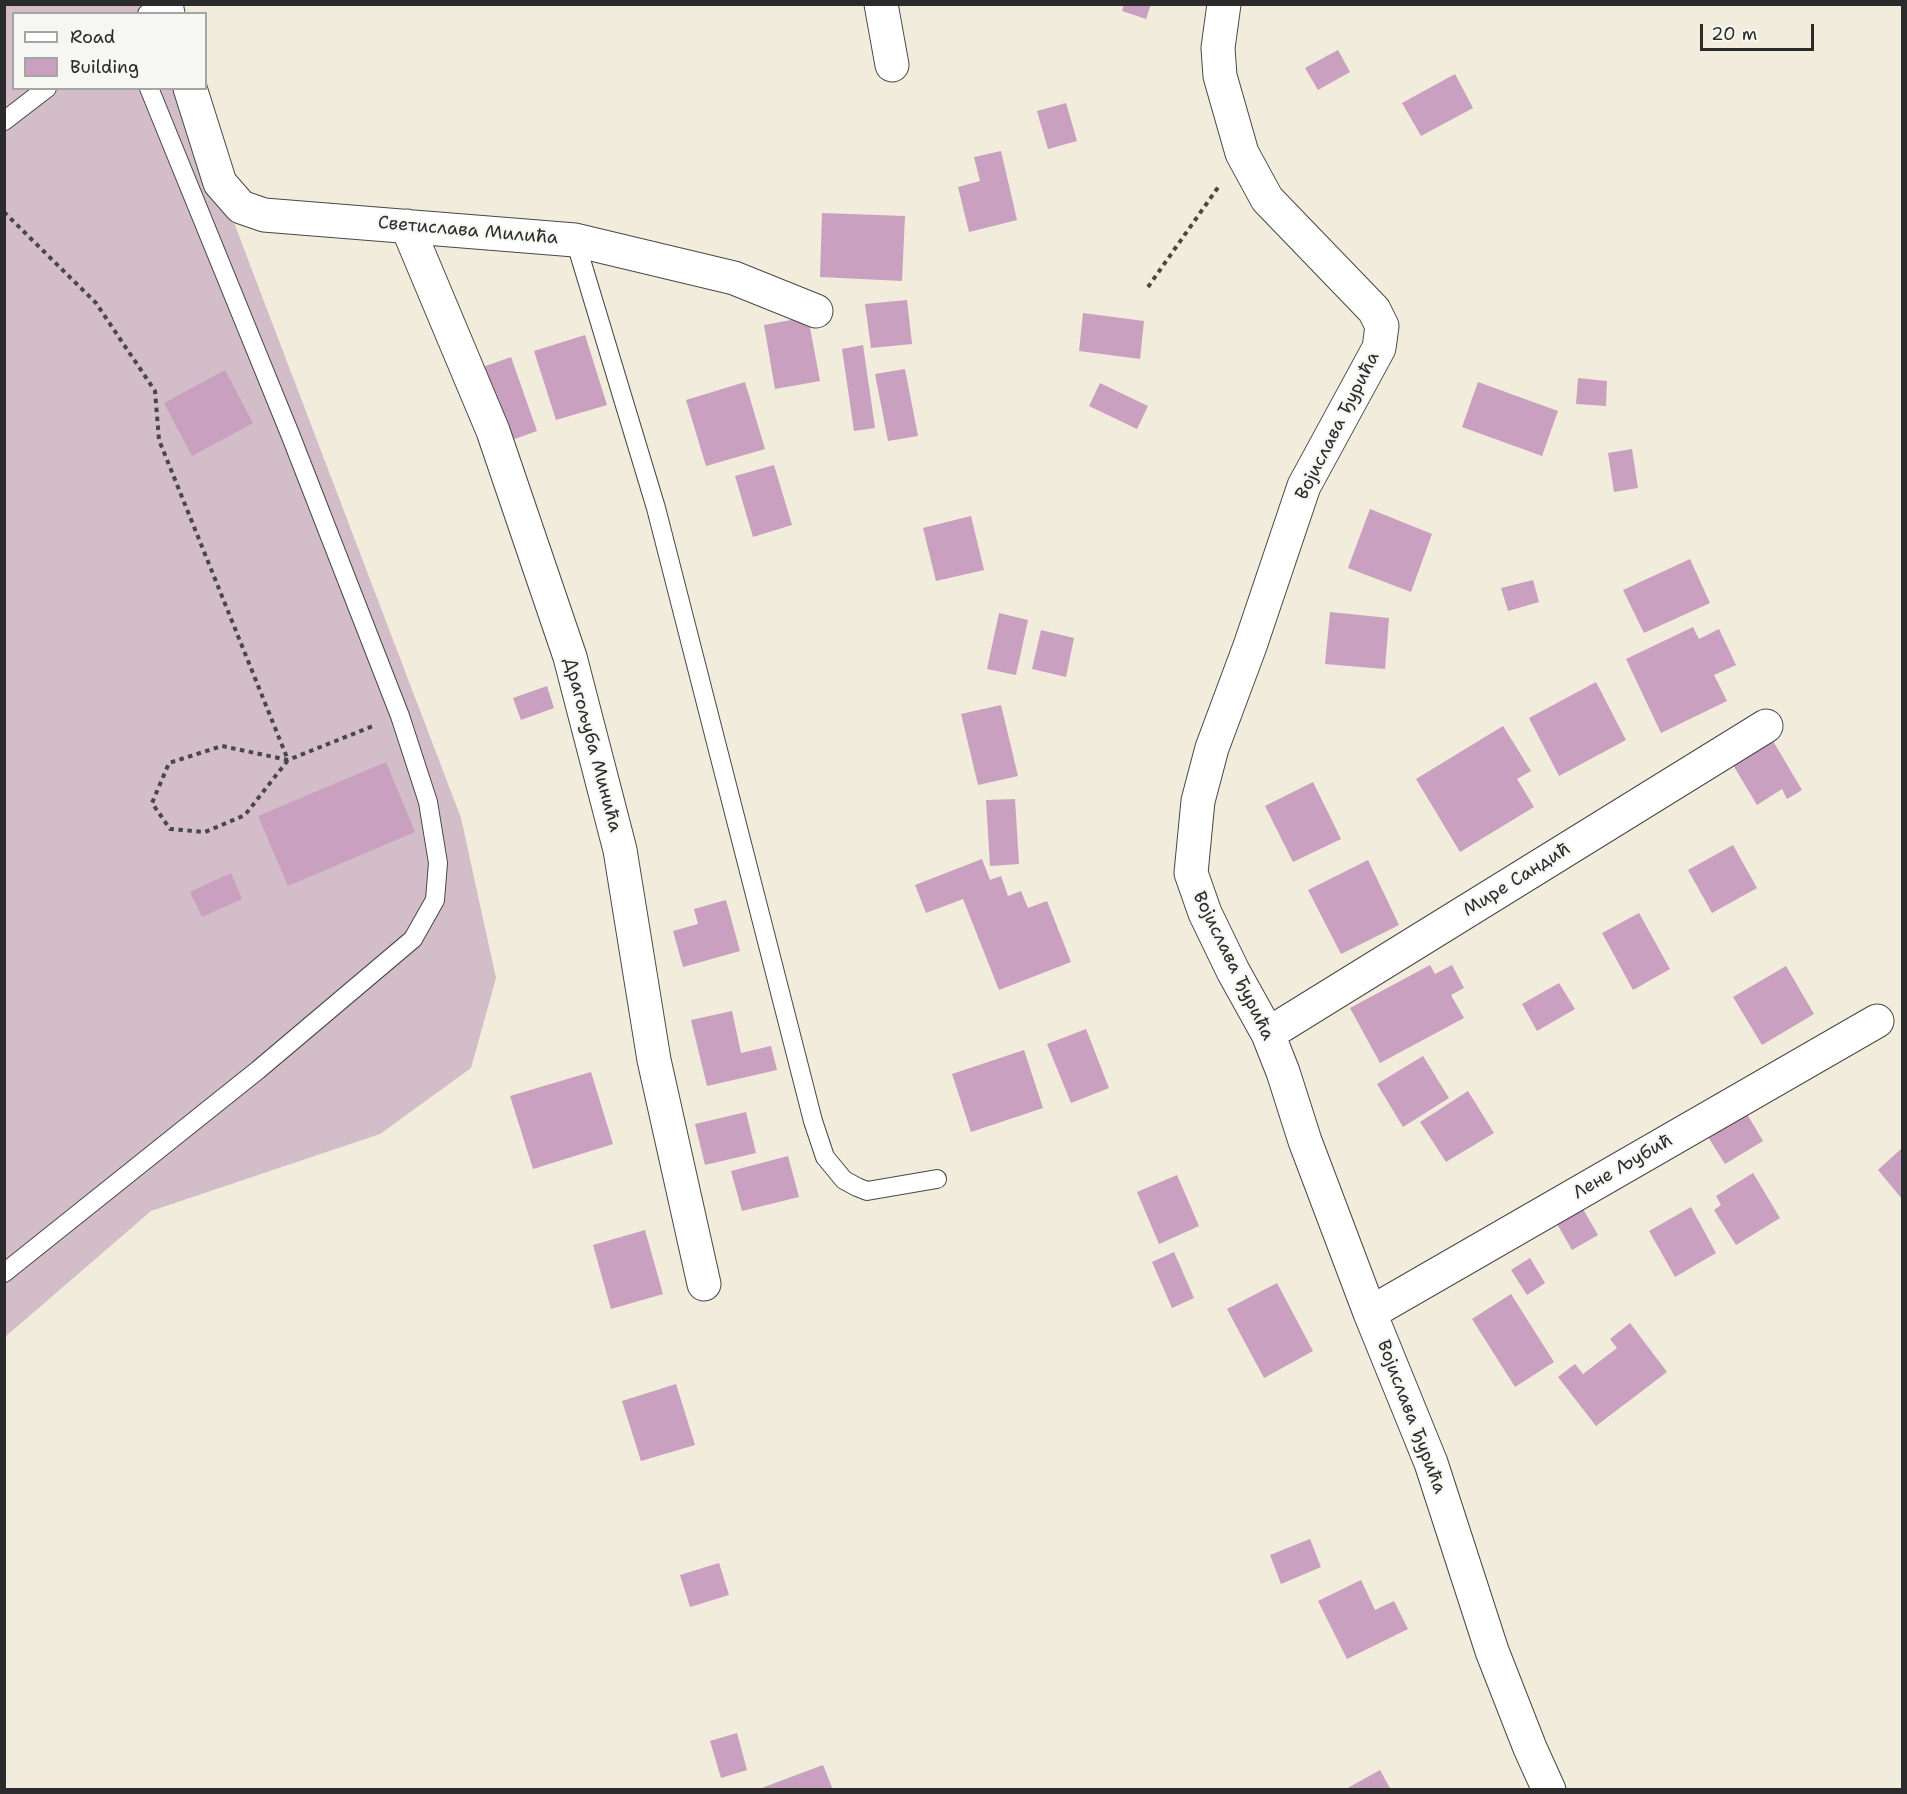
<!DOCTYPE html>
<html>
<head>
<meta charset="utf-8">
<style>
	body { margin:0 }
	#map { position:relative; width:1907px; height:1794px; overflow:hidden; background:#f1ecdb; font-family:"Shantell Sans",sans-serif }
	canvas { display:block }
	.frame { position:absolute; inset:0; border:6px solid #2b2b2b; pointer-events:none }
	.legend { position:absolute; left:12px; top:12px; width:195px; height:78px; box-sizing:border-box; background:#f6f6f2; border:2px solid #a5a5a2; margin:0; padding:8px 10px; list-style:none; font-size:18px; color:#2b2b2b }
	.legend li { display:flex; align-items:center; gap:12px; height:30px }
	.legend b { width:30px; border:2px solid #a5a5a2 }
	.scale { position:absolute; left:1700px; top:24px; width:114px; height:27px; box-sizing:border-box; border:3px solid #2b2b2b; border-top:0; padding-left:8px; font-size:18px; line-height:21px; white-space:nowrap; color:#2b2b2b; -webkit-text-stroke:4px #f6f6f2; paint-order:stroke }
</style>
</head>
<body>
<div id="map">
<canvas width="1907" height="1794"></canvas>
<div class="frame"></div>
<ul class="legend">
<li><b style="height:8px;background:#fff"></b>Road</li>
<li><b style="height:16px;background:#c9a0bf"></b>Building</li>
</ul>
<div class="scale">20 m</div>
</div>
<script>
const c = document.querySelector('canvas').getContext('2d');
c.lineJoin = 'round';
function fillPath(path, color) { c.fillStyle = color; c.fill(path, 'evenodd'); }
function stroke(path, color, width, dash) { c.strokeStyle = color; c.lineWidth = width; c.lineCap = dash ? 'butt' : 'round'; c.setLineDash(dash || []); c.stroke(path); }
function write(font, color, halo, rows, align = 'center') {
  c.font = font + ' "Shantell Sans",sans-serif'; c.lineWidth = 4.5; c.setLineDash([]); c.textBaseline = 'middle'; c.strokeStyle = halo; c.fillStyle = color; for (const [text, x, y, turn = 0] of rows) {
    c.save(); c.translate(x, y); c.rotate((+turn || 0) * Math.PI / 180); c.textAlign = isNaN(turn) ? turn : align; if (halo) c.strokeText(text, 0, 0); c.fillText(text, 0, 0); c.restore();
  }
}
fillPath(new Path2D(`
	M 5,5 L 151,5 L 155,13 L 14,14 L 14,88 L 183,89 L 461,818 L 496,978 L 471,1068 L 380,1134 L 151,1211 L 5,1337 Z`), '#d2bdc8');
fillPath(new Path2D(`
	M 1124,4 L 1151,4 L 1146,19 L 1122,11 Z
	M 1338,50 L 1350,72 L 1318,90 L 1305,68 Z
	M 1455,74 L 1473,108 L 1421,136 L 1402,103 Z
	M 1066,103 L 1077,141 L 1048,149 L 1037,111 Z
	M 1001,151 L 1017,220 L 969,232 L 958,187 L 980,181 L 974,157 Z
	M 822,213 L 905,216 L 902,281 L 820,277 Z
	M 907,300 L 912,344 L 871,348 L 865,304 Z
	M 1083,313 L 1144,321 L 1140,359 L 1079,351 Z
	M 808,317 L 820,381 L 775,389 L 764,325 Z
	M 585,335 L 607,405 L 556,420 L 534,351 Z
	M 863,345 L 875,428 L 854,431 L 842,349 Z
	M 511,357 L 537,431 L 506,442 L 480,368 Z
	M 905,369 L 918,436 L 888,441 L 875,374 Z
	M 225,370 L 253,423 L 192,456 L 164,403 Z
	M 1578,378 L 1607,381 L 1606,406 L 1576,404 Z
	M 745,382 L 765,449 L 706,466 L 686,400 Z
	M 1478,382 L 1558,411 L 1542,456 L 1462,427 Z
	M 1100,383 L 1148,406 L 1137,429 L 1089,406 Z
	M 1632,449 L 1638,488 L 1614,492 L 1608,453 Z
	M 774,465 L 792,525 L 753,537 L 735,476 Z
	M 1370,509 L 1432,534 L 1411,592 L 1348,568 Z
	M 971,516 L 984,570 L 936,581 L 923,528 Z
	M 1690,559 L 1710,603 L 1644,633 L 1623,590 Z
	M 1533,580 L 1539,602 L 1508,611 L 1501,588 Z
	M 1330,612 L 1389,618 L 1385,669 L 1325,664 Z
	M 999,613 L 1028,620 L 1016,675 L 987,669 Z
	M 1693,627 L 1699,639 L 1719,629 L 1736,665 L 1714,675 L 1727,701 L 1661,733 L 1626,659 Z
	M 1041,630 L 1074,638 L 1066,677 L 1032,669 Z
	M 1596,682 L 1626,740 L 1559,776 L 1529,718 Z
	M 547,686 L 554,708 L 521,720 L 513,698 Z
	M 1001,705 L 1018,776 L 978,785 L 961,714 Z
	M 1503,726 L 1531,771 L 1517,779 L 1534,807 L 1460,852 L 1416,779 Z
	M 1773,741 L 1802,790 L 1787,799 L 1782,789 L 1757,805 L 1733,765 Z
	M 386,762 L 415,832 L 288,886 L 258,816 Z
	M 1313,782 L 1341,839 L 1293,862 L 1265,806 Z
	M 1015,799 L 1019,864 L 990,866 L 986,800 Z
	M 1733,845 L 1757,888 L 1712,913 L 1688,870 Z
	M 982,859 L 990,880 L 1001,876 L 1008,896 L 1021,891 L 1028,908 L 1047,901 L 1071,962 L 999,990 L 963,899 L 926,913 L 915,885 Z
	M 1368,860 L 1399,925 L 1341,954 L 1308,890 Z
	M 231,873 L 242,899 L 202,917 L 190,892 Z
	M 726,900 L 740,951 L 683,967 L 673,931 L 698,924 L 694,909 Z
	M 1639,913 L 1670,969 L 1633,990 L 1602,933 Z
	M 1430,965 L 1435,974 L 1452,965 L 1464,988 L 1451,995 L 1464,1018 L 1380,1063 L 1350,1008 Z
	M 1786,966 L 1814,1014 L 1762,1045 L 1733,997 Z
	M 1559,983 L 1575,1009 L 1537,1031 L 1522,1004 Z
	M 732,1011 L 741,1053 L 771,1046 L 777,1070 L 707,1086 L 691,1020 Z
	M 1086,1029 L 1109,1088 L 1071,1103 L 1047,1044 Z
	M 1024,1050 L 1043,1108 L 971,1132 L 952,1074 Z
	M 1423,1056 L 1449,1098 L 1403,1127 L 1377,1084 Z
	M 591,1072 L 613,1144 L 533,1169 L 510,1096 Z
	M 1468,1091 L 1494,1133 L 1446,1162 L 1420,1122 Z
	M 746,1112 L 756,1153 L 705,1165 L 695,1124 Z
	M 1747,1114 L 1763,1141 L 1725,1164 L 1708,1137 Z
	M 1902,1148 L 1902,1199 L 1878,1170 Z
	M 788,1156 L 799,1197 L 742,1211 L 731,1171 Z
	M 1753,1173 L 1780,1218 L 1736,1245 L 1714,1210 L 1721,1205 L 1716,1196 Z
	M 1177,1175 L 1199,1226 L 1159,1244 L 1137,1192 Z
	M 1579,1202 L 1598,1235 L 1572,1250 L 1553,1217 Z
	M 1691,1207 L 1716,1253 L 1675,1277 L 1649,1231 Z
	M 645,1230 L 663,1294 L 611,1309 L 593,1245 Z
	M 1174,1252 L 1194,1298 L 1172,1308 L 1152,1262 Z
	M 1530,1258 L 1545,1283 L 1527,1295 L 1511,1270 Z
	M 1277,1283 L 1313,1351 L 1264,1378 L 1227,1309 Z
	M 1511,1294 L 1554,1362 L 1515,1387 L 1472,1319 Z
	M 1630,1323 L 1667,1372 L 1596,1426 L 1558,1377 L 1575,1364 L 1583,1374 L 1617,1348 L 1610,1339 Z
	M 676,1384 L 695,1445 L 641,1461 L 622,1401 Z
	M 1310,1539 L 1321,1567 L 1281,1584 L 1270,1555 Z
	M 719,1563 L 729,1595 L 690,1607 L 680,1575 Z
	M 1361,1580 L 1375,1610 L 1394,1601 L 1408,1629 L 1347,1659 L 1318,1601 Z
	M 737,1733 L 747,1770 L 721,1778 L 710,1741 Z
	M 823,1765 L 833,1790 L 759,1790 L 759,1789 Z
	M 1380,1770 L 1391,1790 L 1344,1790 Z`), '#c9a0bf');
const lane = new Path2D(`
	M 147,14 L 160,4
	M 4,121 L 47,88
	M 575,240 L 656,508 L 813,1121 L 825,1157 L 844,1180 L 857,1187 L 867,1191 L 937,1179
	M 4,1273 L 258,1070 L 413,939 L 435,900 L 438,863 L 428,802 L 400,716 L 290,434 L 149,88`);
const street = new Path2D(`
	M 166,4 L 168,14
	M 881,4 L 892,65
	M 1224,4 L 1218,48 L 1220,76 L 1242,153 L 1267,199 L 1374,310 L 1382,326 L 1379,348 L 1304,486 L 1250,646 L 1212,748 L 1198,801 L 1191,873 L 1205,913 L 1233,971 L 1268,1034 L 1283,1072 L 1305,1141 L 1370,1313 L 1431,1463 L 1492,1651 L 1530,1748 L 1549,1790
	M 190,88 L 220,183 L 241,207 L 264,215 L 575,240 L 734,278 L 816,311
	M 407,226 L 493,431 L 570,657 L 620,850 L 654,1060 L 704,1284
	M 1268,1034 L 1766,726
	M 1370,1313 L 1877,1021`);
stroke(lane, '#494845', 20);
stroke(street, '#494845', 35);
stroke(new Path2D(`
	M 4,212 L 96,303 L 155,391 L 159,440 L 288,760 L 245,815 L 205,832 L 170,829 L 152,803 L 169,763 L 222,746 L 288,760 L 373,726
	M 1148,287 L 1219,186`), '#494845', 4, [4.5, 4.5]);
stroke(lane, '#fff', 18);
stroke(street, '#fff', 33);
write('18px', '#2b2b2b', '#f6f6f2', [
	["Светислава Милића",468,231,5],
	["Војислава Ђурића",1338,426,-63],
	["Драгољуба Минића",592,745,75],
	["Мире Сандић",1517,880,-32],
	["Војислава Ђурића",1233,966,64],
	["Лене Љубић",1623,1167,-30],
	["Војислава Ђурића",1411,1417,69]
]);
</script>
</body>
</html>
